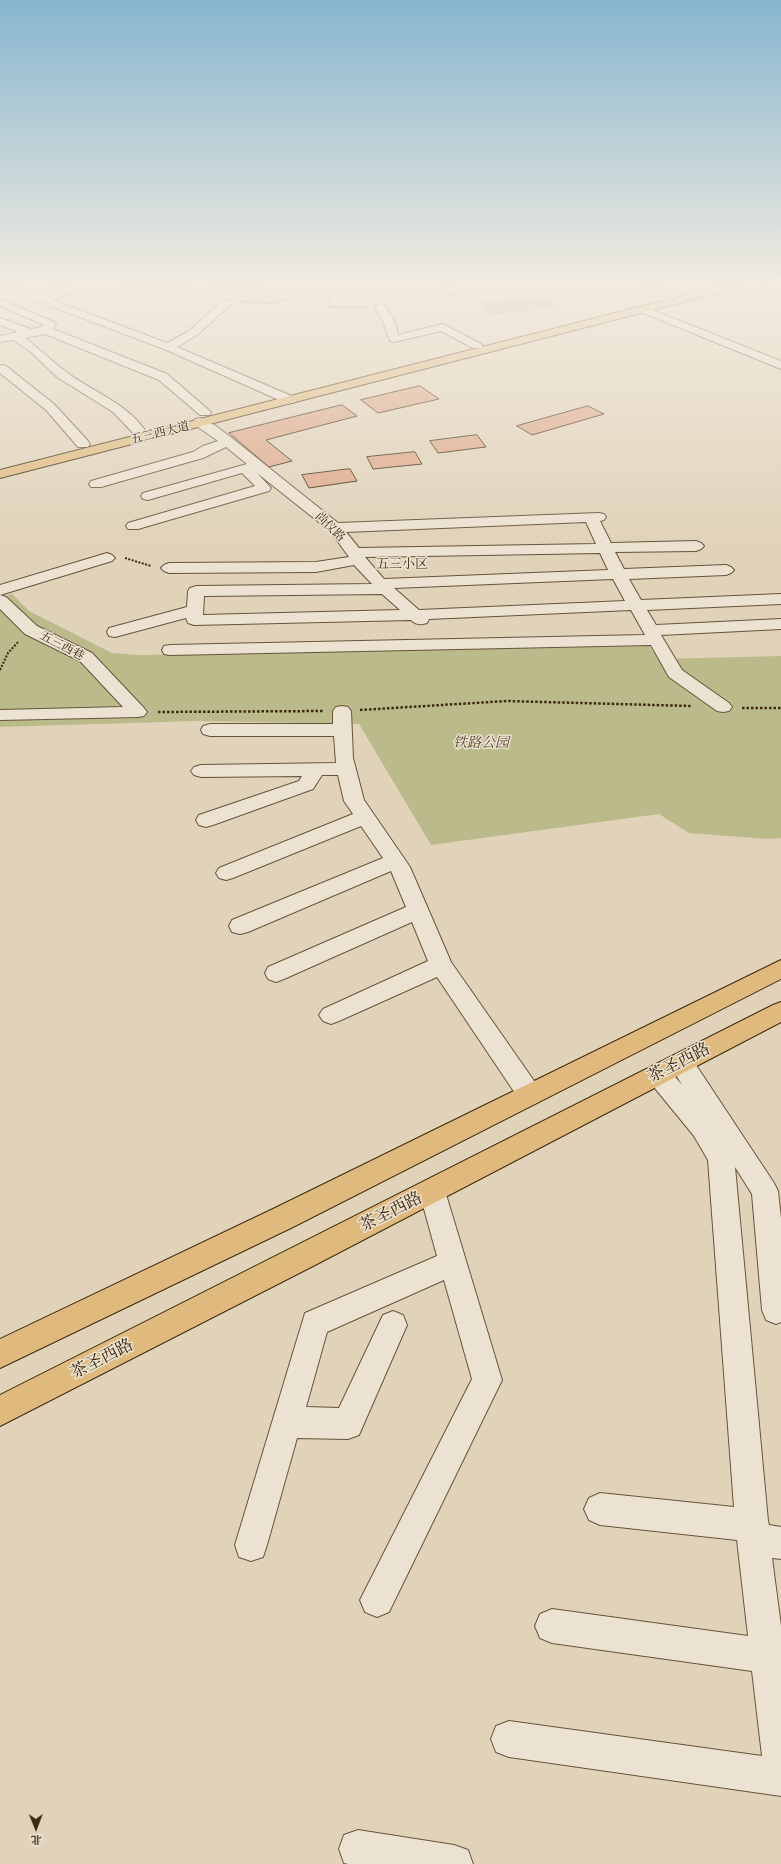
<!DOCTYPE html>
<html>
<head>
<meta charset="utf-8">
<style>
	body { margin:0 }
	#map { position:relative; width:781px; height:1864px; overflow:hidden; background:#e1d3ba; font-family:"Libre Caslon Text","Noto Serif SC",serif }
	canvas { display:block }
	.north { position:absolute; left:16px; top:1808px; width:40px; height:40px; -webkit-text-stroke:3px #ece2d2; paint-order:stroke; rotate:179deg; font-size:11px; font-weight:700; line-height:16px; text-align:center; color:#3d290e }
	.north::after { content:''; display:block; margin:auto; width:14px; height:18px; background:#3d290e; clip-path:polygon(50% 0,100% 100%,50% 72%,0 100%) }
</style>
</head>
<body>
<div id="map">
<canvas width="781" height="1864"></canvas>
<div class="north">北</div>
</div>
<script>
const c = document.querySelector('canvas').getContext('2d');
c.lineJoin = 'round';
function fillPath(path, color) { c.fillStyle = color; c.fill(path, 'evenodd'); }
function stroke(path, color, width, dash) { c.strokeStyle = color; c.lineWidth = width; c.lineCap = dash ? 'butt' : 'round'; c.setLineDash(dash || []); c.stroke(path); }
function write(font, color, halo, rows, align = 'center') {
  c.font = font + ' "Libre Caslon Text","Noto Serif SC",serif'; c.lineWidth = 3; c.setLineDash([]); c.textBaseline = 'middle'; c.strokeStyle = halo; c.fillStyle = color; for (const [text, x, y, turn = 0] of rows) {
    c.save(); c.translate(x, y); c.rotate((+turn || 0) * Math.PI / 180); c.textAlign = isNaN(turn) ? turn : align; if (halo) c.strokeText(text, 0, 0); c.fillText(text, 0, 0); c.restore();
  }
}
fillPath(new Path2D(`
	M 547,297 L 558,307 L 488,315 L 479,302 Z
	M 12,594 L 29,611 L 112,653 L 139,655 L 649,646 L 659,659 L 781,656 L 781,838 L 768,839 L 689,833 L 659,814 L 431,845 L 359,724 L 196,721 L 0,727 L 0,597 Z`), '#bbba8a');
const building = new Path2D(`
	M 420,386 L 439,399 L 378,413 L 361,400 Z
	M 342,405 L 357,416 L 266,440 L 292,461 L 269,467 L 229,433 Z
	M 588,406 L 604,414 L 532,435 L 517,426 Z
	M 477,435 L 486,447 L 438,453 L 430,441 Z
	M 415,452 L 422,464 L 373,469 L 367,457 Z
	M 350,469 L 357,481 L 309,488 L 302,475 Z`);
fillPath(building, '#dda788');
stroke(building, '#3d290e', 1);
const minor = new Path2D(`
	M 0,285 L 13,285 L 42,296 L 59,291 L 49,285 C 58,285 68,284 74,291 L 73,293 L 52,300 L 167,343 L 189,331 L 223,300 L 231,300 L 232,302 L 231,304 L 197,335 L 177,347 L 294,397 L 296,400 L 294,403 L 286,403 L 164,349 L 0,287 Z
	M 194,285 L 192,290 L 188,291 L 122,291 L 117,288 L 121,285 Z
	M 444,285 L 455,285 L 460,292 L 455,295 L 451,294 Z
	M 645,285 L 660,285 L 678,293 L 679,295 L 674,298 L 670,297 Z
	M 0,299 L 54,322 L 56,324 L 53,329 L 167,374 L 211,412 L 210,415 L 200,415 L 159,380 L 45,334 L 25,338 C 39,348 51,361 65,371 C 91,391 125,402 145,430 L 143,433 L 133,433 L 113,412 L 57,377 L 31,352 L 13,340 L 0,342 L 0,336 L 18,332 L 0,325 L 0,318 L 31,329 L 42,327 L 44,325 L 0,306 Z
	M 380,304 L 384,305 L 395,322 L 398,335 L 443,324 L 481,344 L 483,346 L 481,348 L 473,348 L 441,331 L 394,342 L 390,341 L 383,322 L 375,307 Z
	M 645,307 L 781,361 L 781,369 L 641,312 L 640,310 L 641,308 Z
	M 2,365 L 6,366 L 54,404 L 88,441 L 90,444 L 88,447 L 78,447 L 46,410 L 0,373 L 0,366 Z
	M 200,418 L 216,426 L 233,439 L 338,523 L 599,513 L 604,514 L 606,517 L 604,520 L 600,521 L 611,543 L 696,541 L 701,543 L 704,546 L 701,549 L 696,551 L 615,552 L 624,569 L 726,565 L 731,567 L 734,570 L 731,573 L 726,575 L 629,579 L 641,600 L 781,594 L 781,604 L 647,610 L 656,625 L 781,619 L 781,629 L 661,635 L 682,670 L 729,703 L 732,707 L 729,711 L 723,712 L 717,711 L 669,677 L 651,645 L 170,655 L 164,654 L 162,650 L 164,646 L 170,645 L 645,635 L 631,610 L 429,619 L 427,623 C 420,625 416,625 411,620 L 194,625 L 188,623 L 186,618 L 115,637 L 109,636 L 107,632 L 109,628 L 187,607 L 188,591 L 190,588 L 196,586 L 372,584 L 354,565 L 316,572 L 169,573 L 164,571 L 161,568 L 164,565 L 169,563 L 316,562 L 349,557 L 330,531 L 257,473 L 271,488 L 269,491 L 138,529 L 128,529 L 126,526 L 128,523 L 255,486 L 242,473 L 148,500 L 143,499 L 141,496 L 143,493 L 247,464 L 226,447 L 203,458 L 101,487 L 91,487 L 89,484 L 91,481 L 193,452 L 203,446 L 218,441 L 195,425 L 194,422 L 195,419 ZM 586,522 L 596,544 L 359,548 L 346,532 ZM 600,553 L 608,570 L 384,579 L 365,557 ZM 613,579 L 625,601 L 419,610 L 394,588 ZM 382,594 L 400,610 L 203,615 L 204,596 Z
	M 107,553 L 112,555 L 115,558 L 112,561 L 0,595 L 0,585 Z
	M 0,595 L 6,597 L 37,626 L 92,653 L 144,708 L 147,712 L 144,716 L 138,717 L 0,720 L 0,710 L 123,707 L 80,661 L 25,634 L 0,609 Z
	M 342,706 L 348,707 L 351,711 L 353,758 L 364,800 L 410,867 L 451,962 L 539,1088 L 542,1095 L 539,1102 L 530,1105 L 521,1102 L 437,977 L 339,1021 L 331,1024 L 323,1021 L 319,1015 L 323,1009 L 428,961 L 412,922 L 284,979 L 276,982 L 268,979 L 265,973 L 268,967 L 406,907 L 391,871 L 248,932 L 240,934 L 232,932 L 229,926 L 232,920 L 383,858 L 361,826 L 233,878 L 226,880 L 219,878 L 216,873 L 219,868 L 353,814 L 344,801 L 338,775 L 322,775 L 313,789 L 213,825 L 206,827 L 199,825 L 196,820 L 199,815 L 299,781 L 302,776 L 201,777 L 194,775 L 191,771 L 194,767 L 201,765 L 336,763 L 334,736 L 210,736 L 203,734 L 201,730 L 203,726 L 210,724 L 333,724 L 333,711 L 336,707 Z
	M 681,1053 L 690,1056 L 774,1183 L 778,1191 L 781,1218 L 781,1322 L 776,1324 L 766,1320 L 762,1310 L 752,1194 L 735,1167 L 768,1521 L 769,1525 L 781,1527 L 781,1559 L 772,1558 L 781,1626 L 781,1796 L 509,1757 L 496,1752 L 491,1739 L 496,1726 L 509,1721 L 762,1756 L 752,1671 L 552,1643 L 540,1638 L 535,1626 L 540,1614 L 552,1609 L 748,1636 L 737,1540 L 600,1525 L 589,1520 L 584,1509 L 589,1498 L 600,1493 L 734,1507 L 708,1160 L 694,1136 L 649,1081 L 646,1074 L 649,1067 C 667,1061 672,1073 682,1085 L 669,1063 L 672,1056 Z
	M 432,1179 L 441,1183 L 445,1191 L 502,1380 L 389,1612 L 377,1617 L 365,1612 L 360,1600 L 472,1379 L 444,1280 L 327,1332 L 306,1407 L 339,1408 L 383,1315 L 393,1311 L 403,1315 L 407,1325 L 359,1435 L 348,1439 L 297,1438 L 267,1545 L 263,1557 L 251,1561 L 239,1557 L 235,1545 L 305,1313 L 437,1256 L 419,1191 L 423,1183 Z
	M 358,1830 L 454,1845 L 468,1850 L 473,1864 L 348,1864 L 344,1863 L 339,1849 L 344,1835 Z`);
const major = new Path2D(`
	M 725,285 L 743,285 L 742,287 L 0,478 L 0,470 Z
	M 781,960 L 781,979 L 293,1227 L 0,1368 L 0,1339 L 273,1209 Z
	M 781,1002 L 781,1022 L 315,1265 L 0,1426 L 0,1395 L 773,1005 Z`);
stroke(minor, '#665439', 2);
stroke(major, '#3d290e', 2);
stroke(new Path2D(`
	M 328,285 L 330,307 L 365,307
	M 203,286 L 268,285
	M 753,289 L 767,285
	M 241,302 L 276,303 L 292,297 L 295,289 L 328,289`), '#3d290e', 1.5, [1.5, 1]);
stroke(new Path2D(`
	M 125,558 L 151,566
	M 0,670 L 8,653 L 19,641`), '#3d290e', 2, [2, 1.5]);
stroke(new Path2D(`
	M 742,708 L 781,708
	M 360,710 L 507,701 L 691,706
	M 158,712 L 323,711`), '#3d290e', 2.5, [2.5, 2]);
fillPath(minor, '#ece2d2');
fillPath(major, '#e0ba7d');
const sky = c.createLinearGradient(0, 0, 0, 546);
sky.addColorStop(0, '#87b6cf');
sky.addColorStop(0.52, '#f2ebe0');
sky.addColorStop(1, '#f2ebe000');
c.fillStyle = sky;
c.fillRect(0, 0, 781, 546);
write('12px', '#3d290e', '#ece2d2', [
	["五三西大道",160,433,-14],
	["尚仪路",330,527,44],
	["五三西巷",62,646,28]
]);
write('13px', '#3d290e', '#ece2d2', [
	["五三小区",402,564]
]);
write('italic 14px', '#564627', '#ece2d2', [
	["铁路公园",481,743]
]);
write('17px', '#3d290e', '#ece2d2', [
	["茶圣西路",679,1063,-27],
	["茶圣西路",391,1212,-27],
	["茶圣西路",102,1359,-27]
]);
</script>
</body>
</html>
